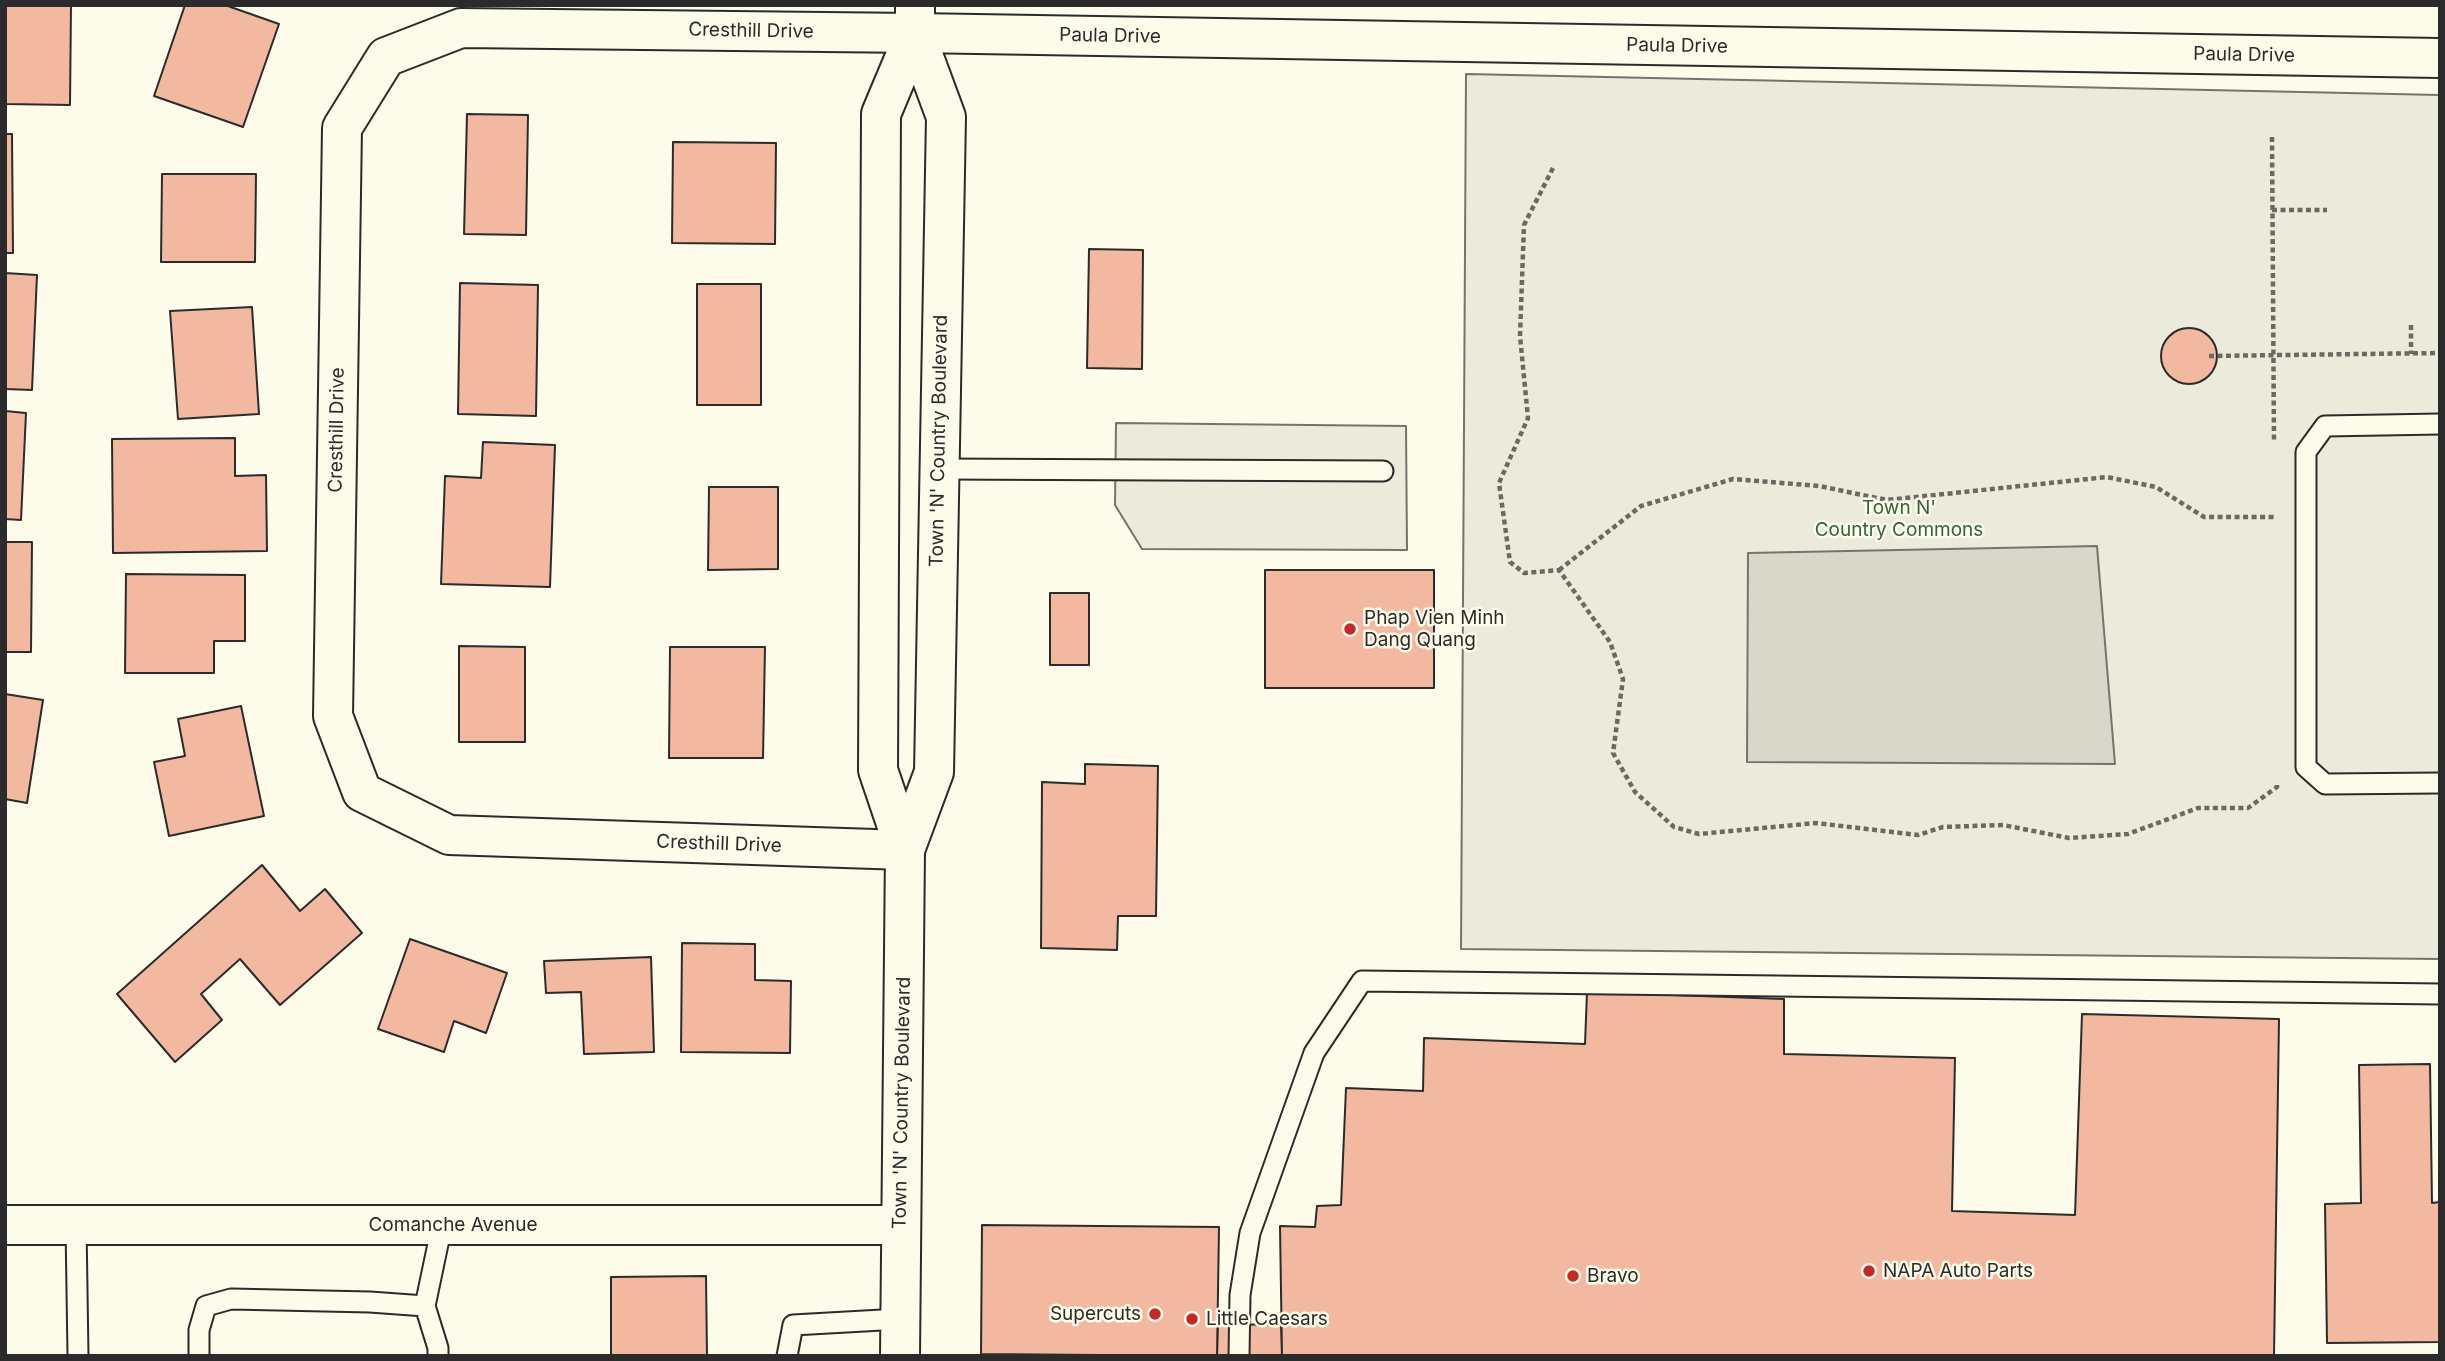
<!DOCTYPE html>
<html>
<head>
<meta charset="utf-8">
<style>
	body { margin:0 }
	#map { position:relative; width:2445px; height:1361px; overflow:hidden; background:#fdfbea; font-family:Inter,sans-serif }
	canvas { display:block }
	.frame { position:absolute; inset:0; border:7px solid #2b2b2b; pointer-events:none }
</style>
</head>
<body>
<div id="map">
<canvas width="2445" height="1361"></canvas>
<div class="frame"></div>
</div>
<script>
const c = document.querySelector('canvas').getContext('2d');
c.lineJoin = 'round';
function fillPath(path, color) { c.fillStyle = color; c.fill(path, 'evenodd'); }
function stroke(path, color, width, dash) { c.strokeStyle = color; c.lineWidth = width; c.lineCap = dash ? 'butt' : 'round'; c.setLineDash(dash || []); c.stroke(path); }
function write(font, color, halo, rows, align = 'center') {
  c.font = font + ' Inter,sans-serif'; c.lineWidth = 5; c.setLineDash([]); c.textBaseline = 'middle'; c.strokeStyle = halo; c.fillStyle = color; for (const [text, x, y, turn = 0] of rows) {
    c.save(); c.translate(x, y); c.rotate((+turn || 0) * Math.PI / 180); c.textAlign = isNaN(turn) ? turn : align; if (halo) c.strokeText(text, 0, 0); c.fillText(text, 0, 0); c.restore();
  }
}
const green = new Path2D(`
	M 1466,74 L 2440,95 L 2440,959 L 1461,949 Z`);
fillPath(green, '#ecebdb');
stroke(green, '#74746e', 2);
const parking = new Path2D(`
	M 1116,423 L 1406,426 L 1407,550 L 1142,549 L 1115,505 Z`);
fillPath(parking, '#eceadb');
stroke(parking, '#74746e', 2);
const water = new Path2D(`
	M 2097,546 L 2115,764 L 1747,762 L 1748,553 Z`);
fillPath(water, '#d8d7c9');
stroke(water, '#74746e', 2);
const building = new Path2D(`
	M 5,5 L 71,5 L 70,105 L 5,104 Z
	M 185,5 L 225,5 L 279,24 L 243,127 L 154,96 Z
	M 467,114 L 528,115 L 526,235 L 464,234 Z
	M 5,134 L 12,134 L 13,253 L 5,253 Z
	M 673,142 L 776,143 L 775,244 L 672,243 Z
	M 162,174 L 256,174 L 255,262 L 161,262 Z
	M 1089,249 L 1143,250 L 1142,369 L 1087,368 Z
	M 5,273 L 37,275 L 32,390 L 5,389 Z
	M 460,283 L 538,285 L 536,416 L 458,414 Z
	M 697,284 L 761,284 L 761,405 L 697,405 Z
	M 252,307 L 259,414 L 178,419 L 170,311 Z
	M2161 356a28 28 0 1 1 56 0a28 28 0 1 1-56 0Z
	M 5,411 L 26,413 L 21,520 L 5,519 Z
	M 235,438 L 235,476 L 266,475 L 267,551 L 113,553 L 112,439 Z
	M 483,442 L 555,445 L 550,587 L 441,584 L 445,476 L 481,478 Z
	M 709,487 L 778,487 L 778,569 L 708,570 Z
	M 5,542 L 32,542 L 31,652 L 5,652 Z
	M 1265,570 L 1434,570 L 1434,688 L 1265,688 Z
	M 126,574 L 245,575 L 245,641 L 214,641 L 214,673 L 125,673 Z
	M 1050,593 L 1089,593 L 1089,665 L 1050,665 Z
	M 459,646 L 525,647 L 525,742 L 459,742 Z
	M 670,647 L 765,647 L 763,758 L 669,758 Z
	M 5,694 L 43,700 L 27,803 L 5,799 Z
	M 241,706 L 264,816 L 169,836 L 154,762 L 185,756 L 178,719 Z
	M 1085,764 L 1158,766 L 1156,916 L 1118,916 L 1117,950 L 1041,948 L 1042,782 L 1085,784 Z
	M 262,865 L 300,911 L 325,889 L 362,933 L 280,1005 L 240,959 L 201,994 L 222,1020 L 175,1062 L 117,994 Z
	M 410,939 L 507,973 L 486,1033 L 454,1021 L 444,1052 L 378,1029 Z
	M 682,943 L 755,944 L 755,980 L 791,981 L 790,1053 L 681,1052 Z
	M 651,957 L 654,1052 L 584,1054 L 581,992 L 546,993 L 544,961 Z
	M 1587,992 L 1784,999 L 1784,1054 L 1955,1058 L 1952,1211 L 2075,1215 L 2082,1014 L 2279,1019 L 2274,1356 L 1282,1356 L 1280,1226 L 1315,1227 L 1317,1206 L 1341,1205 L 1346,1088 L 1423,1091 L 1424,1038 L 1585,1044 Z
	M 2430,1064 L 2432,1203 L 2440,1202 L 2440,1342 L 2327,1343 L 2325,1204 L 2361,1203 L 2359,1065 Z
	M 982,1225 L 1219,1227 L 1217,1356 L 981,1354 Z
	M 706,1276 L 707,1356 L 611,1356 L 611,1277 Z
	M 1218,1324 L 1281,1325 L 1282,1356 L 1217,1356 Z`);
fillPath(building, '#f2b8a0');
stroke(building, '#2b2b2b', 2);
const service = new Path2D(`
	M 2440,424 L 2325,426 L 2306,452 L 2306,767 L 2325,784 L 2440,783
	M 938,469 L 1383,471
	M 76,1225 L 78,1356
	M 425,1306 L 442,1225
	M 199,1356 L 199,1330 L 206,1306 L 231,1299 L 370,1302 L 425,1306 L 438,1348 L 438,1356
	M 787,1356 L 793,1325 L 900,1319
	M 1239,1356 L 1240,1295 L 1250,1233 L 1314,1053 L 1362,981 L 2440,994`);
const minor = new Path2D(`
	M 905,850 L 449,835 L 362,792 L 333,716 L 342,128 L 386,57 L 461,28 L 915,33 L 2440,58
	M 5,1225 L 900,1225`);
const tertiary = new Path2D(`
	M 905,850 L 934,772 L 946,117 L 915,33 L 915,5
	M 900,1356 L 905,850 L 878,770 L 881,114 L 915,33`);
stroke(service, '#2b2b2b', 23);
stroke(minor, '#2b2b2b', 42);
stroke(tertiary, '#2b2b2b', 42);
stroke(new Path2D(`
	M 2272,137 L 2274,443
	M 1553,168 L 1524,225 L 1520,336 L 1528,418 L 1499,483 L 1510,562 L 1524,573 L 1559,570 L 1610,642 L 1623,679 L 1613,753 L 1635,792 L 1674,827 L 1699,834 L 1816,823 L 1918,835 L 1943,827 L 2003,825 L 2069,838 L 2128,834 L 2198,808 L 2248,808 L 2277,787 L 2277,785
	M 2272,210 L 2327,210
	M 2411,325 L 2411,354
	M 2209,356 L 2440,353
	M 1559,570 L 1641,506 L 1733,479 L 1819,486 L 1887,500 L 2107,477 L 2156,487 L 2204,517 L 2274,517`), '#6a6964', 4.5, [5, 3.5]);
stroke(service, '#fdfbea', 19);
stroke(minor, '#fdfbea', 38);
stroke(tertiary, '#fdfbea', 38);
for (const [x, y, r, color] of [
	[1350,629,7,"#c62828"],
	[1869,1271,7,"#c62828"],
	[1573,1276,7,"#c62828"],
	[1155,1314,7,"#c62828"],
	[1192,1319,7,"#c62828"]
]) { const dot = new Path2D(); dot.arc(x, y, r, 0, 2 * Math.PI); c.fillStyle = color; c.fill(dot); stroke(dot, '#fdfbea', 2.5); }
write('19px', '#2b2b2b', '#fdfbea', [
	["Cresthill Drive",751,31,1],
	["Paula Drive",1110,36,1],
	["Paula Drive",1677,46,1],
	["Paula Drive",2244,55,1],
	["Cresthill Drive",337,430,-89],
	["Town 'N' Country Boulevard",939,441,-89],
	["Cresthill Drive",719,844,2],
	["Town 'N' Country Boulevard",902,1103,-89],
	["Comanche Avenue",453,1225]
]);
write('19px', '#34623c', '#fdfbea', [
	["Town N'",1899,508],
	["Country Commons",1899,530]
]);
write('19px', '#2b2b2b', '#fdfbea', [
	["Phap Vien Minh",1364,618],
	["Dang Quang",1364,640],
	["NAPA Auto Parts",1883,1271],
	["Bravo",1587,1276],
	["Supercuts",1141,1314,"right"],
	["Little Caesars",1206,1319]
], 'left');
</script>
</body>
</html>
